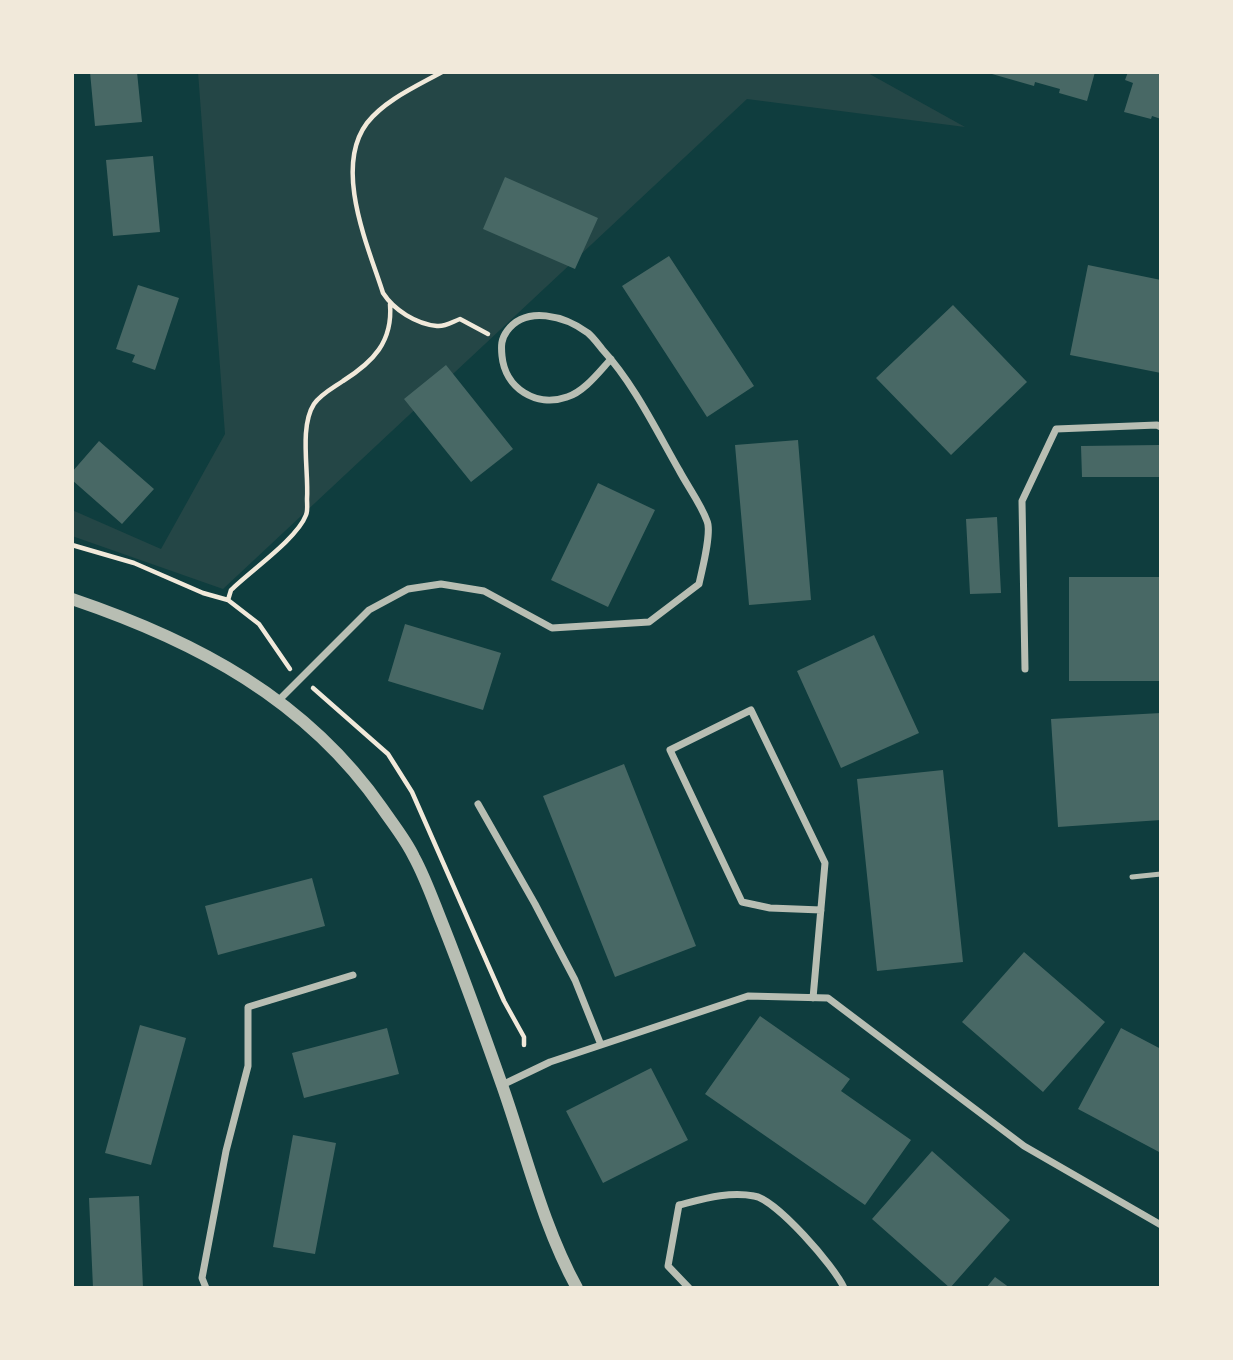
<!DOCTYPE html>
<html>
<head>
<meta charset="utf-8">
<style>
	body { margin:0 }
	#map { position:relative; width:1233px; height:1360px; overflow:hidden; background:#0f3d3e; font-family:Helvetica,sans-serif }
	canvas { display:block }
	.frame { position:absolute; inset:0; border:74px solid #f1e9da; pointer-events:none }
</style>
</head>
<body>
<div id="map">
<canvas width="1233" height="1360"></canvas>
<div class="frame"></div>
</div>
<script>
const c = document.querySelector('canvas').getContext('2d');
c.lineJoin = 'round';
function fillPath(path, color) { c.fillStyle = color; c.fill(path, 'evenodd'); }
function stroke(path, color, width, dash) { c.strokeStyle = color; c.lineWidth = width; c.lineCap = dash ? 'butt' : 'round'; c.setLineDash(dash || []); c.stroke(path); }
fillPath(new Path2D(`
	M 198,72 L 866,72 L 965,127 L 747,99 L 223,589 L 72,536 L 72,510 L 161,549 L 225,434 Z`), '#244646');
fillPath(new Path2D(`
	M 90,72 L 137,72 L 142,122 L 95,126 Z
	M 985,72 L 1095,72 L 1087,101 L 1059,93 L 1060,89 L 1035,82 L 1034,86 Z
	M 1128,72 L 1161,72 L 1161,119 L 1152,116 L 1151,119 L 1124,112 L 1133,83 L 1125,80 Z
	M 153,156 L 160,232 L 113,236 L 106,160 Z
	M 505,177 L 598,218 L 575,269 L 483,229 Z
	M 669,256 L 754,386 L 707,417 L 622,286 Z
	M 1088,265 L 1161,280 L 1161,373 L 1070,355 Z
	M 138,285 L 179,298 L 155,370 L 132,362 L 135,355 L 116,349 Z
	M 953,305 L 1027,382 L 951,455 L 876,378 Z
	M 446,365 L 513,449 L 471,482 L 404,399 Z
	M 798,440 L 811,600 L 749,605 L 735,445 Z
	M 99,441 L 154,489 L 122,524 L 72,480 L 72,472 Z
	M 1160,445 L 1160,477 L 1082,477 L 1081,446 Z
	M 598,483 L 655,510 L 608,607 L 551,580 Z
	M 997,517 L 1001,593 L 970,594 L 966,519 Z
	M 1069,577 L 1161,577 L 1161,681 L 1069,681 Z
	M 405,624 L 501,653 L 483,710 L 388,681 Z
	M 874,635 L 919,733 L 841,768 L 797,671 Z
	M 1161,713 L 1161,820 L 1058,827 L 1051,719 Z
	M 624,764 L 696,946 L 615,977 L 543,796 Z
	M 943,770 L 963,962 L 877,971 L 857,779 Z
	M 312,878 L 325,926 L 218,955 L 205,906 Z
	M 1024,952 L 1105,1022 L 1043,1092 L 962,1022 Z
	M 760,1016 L 850,1079 L 841,1091 L 911,1140 L 865,1205 L 705,1094 Z
	M 140,1025 L 186,1038 L 151,1165 L 105,1153 Z
	M 387,1028 L 399,1074 L 304,1098 L 292,1053 Z
	M 1121,1028 L 1161,1049 L 1161,1153 L 1078,1109 Z
	M 651,1068 L 688,1140 L 603,1183 L 566,1111 Z
	M 293,1135 L 336,1143 L 315,1254 L 273,1247 Z
	M 932,1151 L 1010,1220 L 950,1288 L 872,1219 Z
	M 139,1196 L 143,1288 L 93,1288 L 89,1198 Z
	M 995,1277 L 1010,1288 L 986,1288 Z`), '#486865');
stroke(new Path2D(`
	M 442,72 C 417,86 385,100 367,123 C 333,168 368,246 383,293 C 394,310 416,324 437,326 C 445,327 452,322 460,319 L 488,334
	M 72,545 L 134,563 L 203,593 L 228,600 L 259,624 L 290,669
	M 228,600 L 231,590 C 250,571 297,539 306,515 C 308,511 307,504 307,499 C 309,472 299,427 314,404 C 321,394 333,388 343,381 C 373,362 393,342 390,304
	M 313,688 L 388,754 L 412,792 L 504,1001 L 524,1037 L 524,1045`), '#f1e9da', 4.5);
stroke(new Path2D(`
	M 1132,877 L 1161,874`), '#b8beb3', 5);
stroke(new Path2D(`
	M 1025,669 L 1022,501 L 1056,429 L 1157,425 L 1161,427
	M 279,700 L 369,610 L 408,589 L 441,584 L 484,591 L 552,628 L 649,622 L 699,584 C 702,570 712,532 707,521 C 701,504 688,487 679,470 C 655,428 634,384 602,349 C 598,344 593,337 588,333 C 565,316 526,305 507,331 C 501,339 501,346 502,356 C 505,388 536,408 567,397 C 584,392 599,372 611,359
	M 478,804 L 535,904 L 575,980 L 601,1045
	M 813,998 L 825,863 L 751,710 L 670,750 L 742,902 L 770,908 L 821,910
	M 502,1085 L 550,1062 L 748,996 L 828,998 L 1024,1146 L 1161,1225
	M 206,1288 L 202,1278 L 226,1151 L 248,1066 L 248,1007 L 353,975
	M 689,1288 L 668,1266 L 679,1205 C 703,1199 729,1191 754,1196 C 776,1199 835,1267 844,1288`), '#b8beb3', 7);
stroke(new Path2D(`
	M 72,599 C 196,641 306,699 382,808 C 393,824 406,840 414,857 C 426,879 434,903 443,925 C 464,978 483,1031 502,1085 C 526,1153 542,1224 577,1288`), '#b8beb3', 12);
</script>
</body>
</html>
